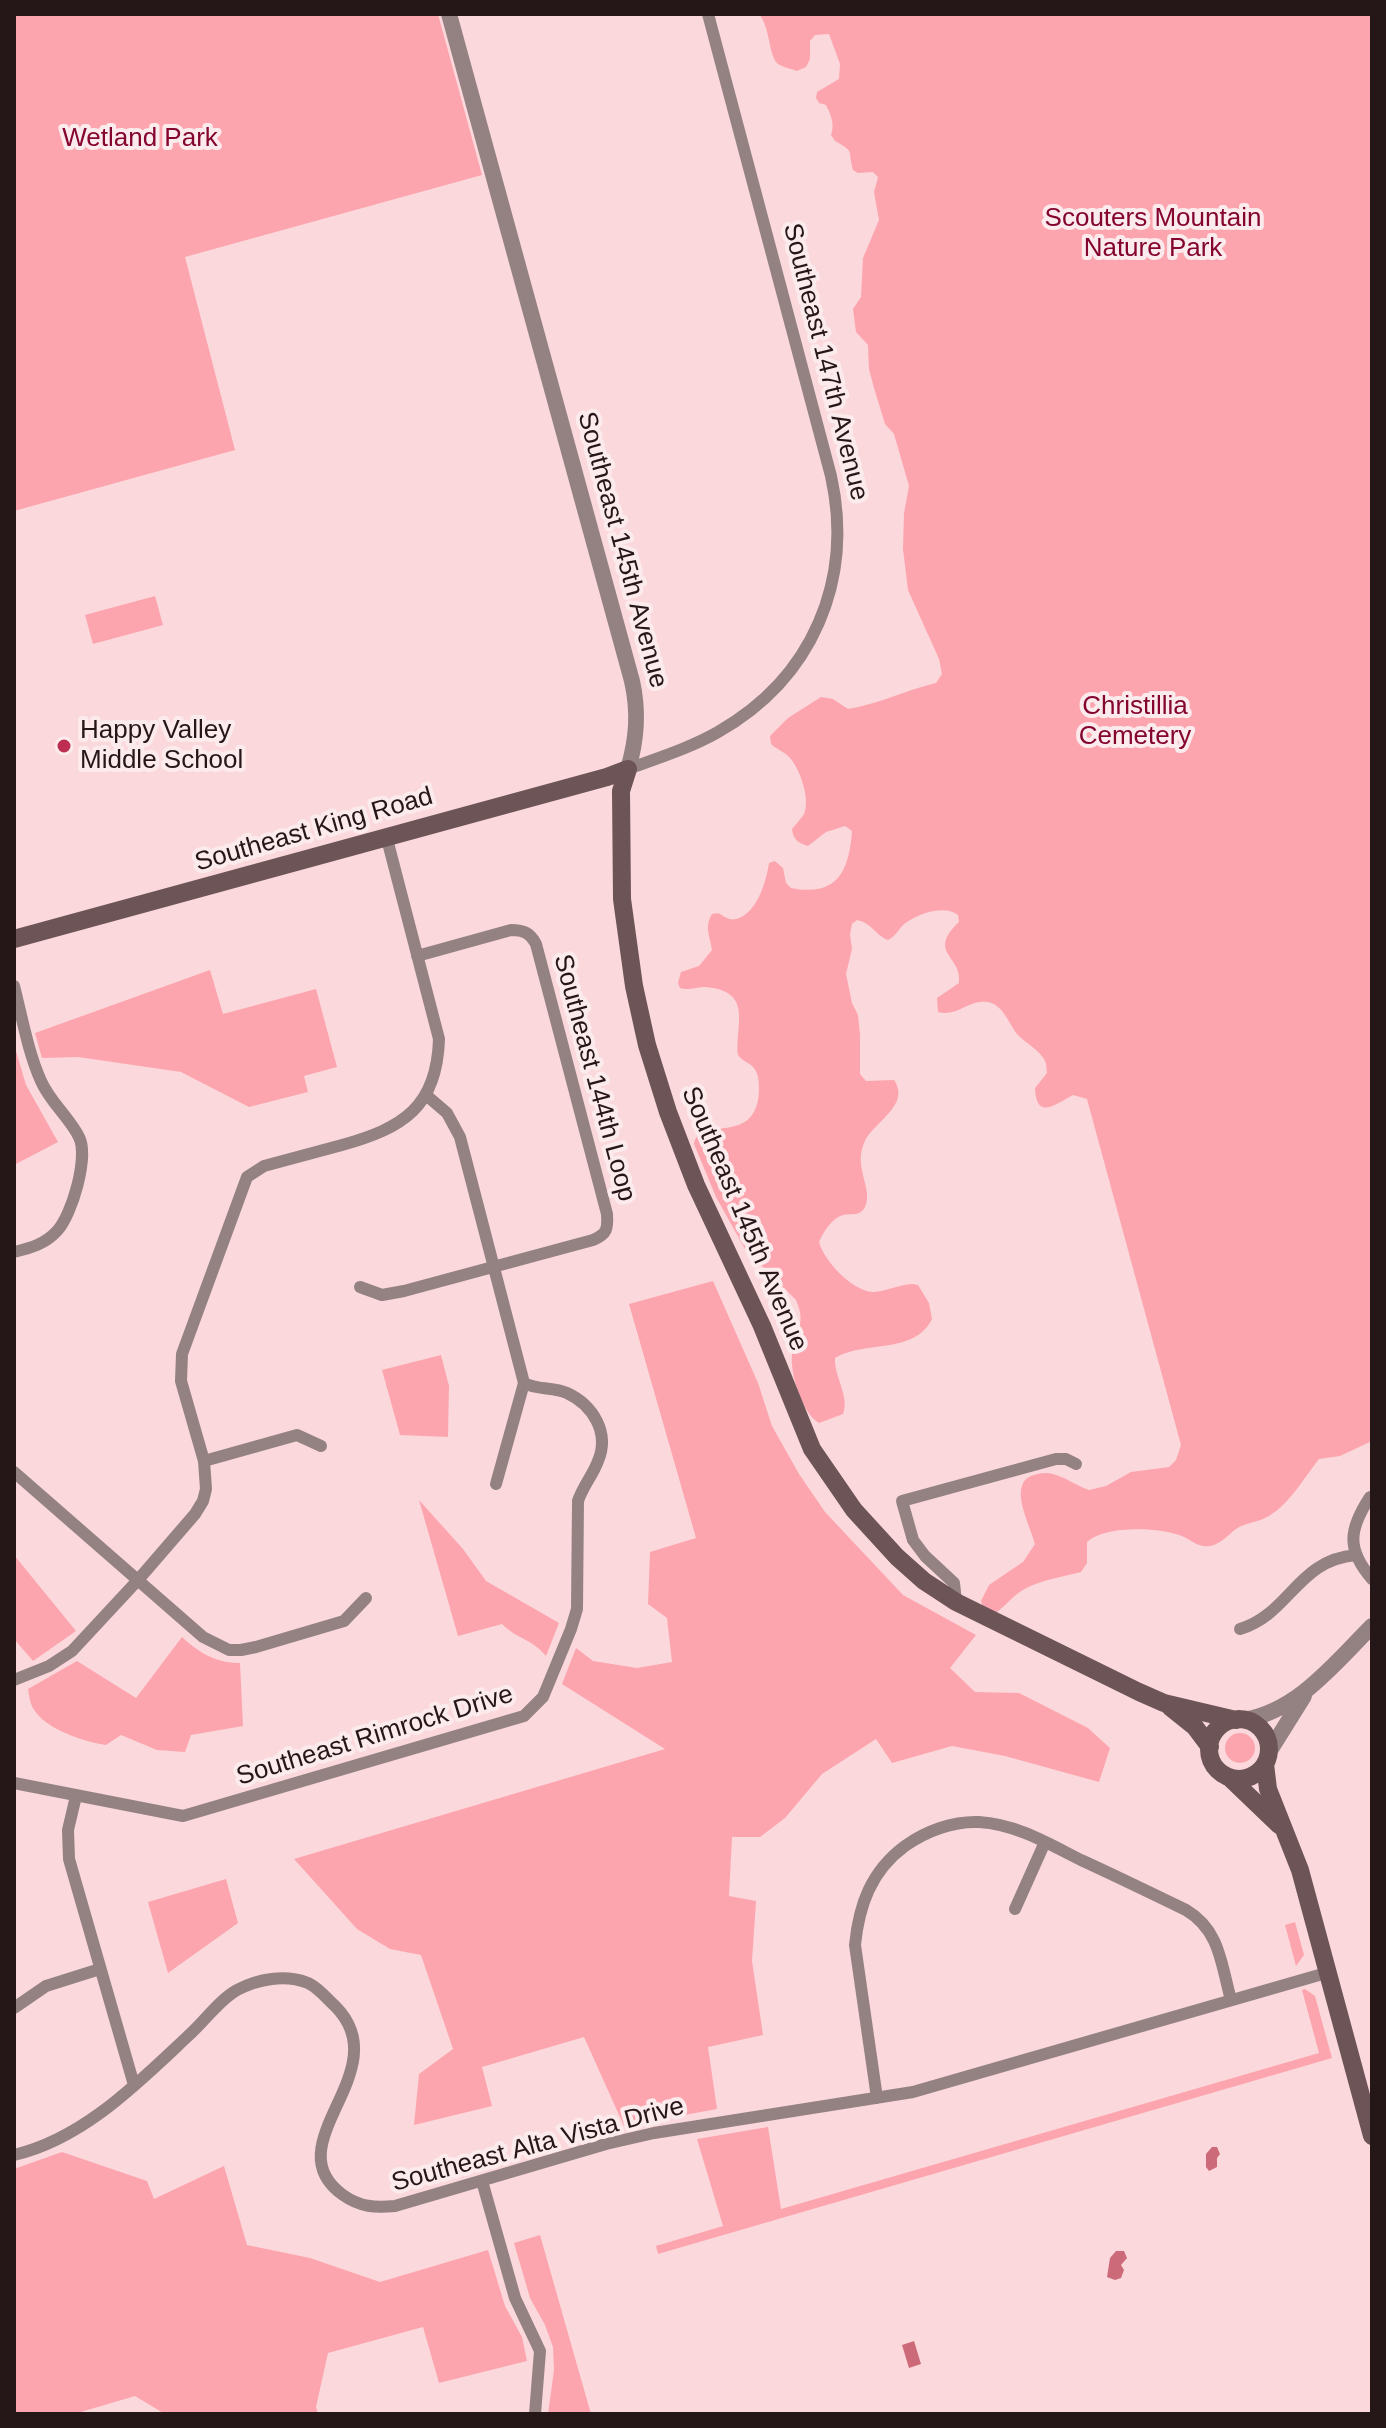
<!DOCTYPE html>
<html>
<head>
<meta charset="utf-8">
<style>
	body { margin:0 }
	#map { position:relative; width:1386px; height:2428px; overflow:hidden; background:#fbd8db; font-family:Helvetica,sans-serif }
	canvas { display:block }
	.frame { position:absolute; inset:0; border:16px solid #251618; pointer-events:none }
</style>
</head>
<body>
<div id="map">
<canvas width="1386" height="2428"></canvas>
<div class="frame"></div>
</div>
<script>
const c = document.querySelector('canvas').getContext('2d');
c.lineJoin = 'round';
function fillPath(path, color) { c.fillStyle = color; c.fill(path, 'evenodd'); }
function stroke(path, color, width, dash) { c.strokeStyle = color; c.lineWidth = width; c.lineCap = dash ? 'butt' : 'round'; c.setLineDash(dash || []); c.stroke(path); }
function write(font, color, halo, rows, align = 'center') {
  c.font = font + ' Helvetica,sans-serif'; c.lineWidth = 8; c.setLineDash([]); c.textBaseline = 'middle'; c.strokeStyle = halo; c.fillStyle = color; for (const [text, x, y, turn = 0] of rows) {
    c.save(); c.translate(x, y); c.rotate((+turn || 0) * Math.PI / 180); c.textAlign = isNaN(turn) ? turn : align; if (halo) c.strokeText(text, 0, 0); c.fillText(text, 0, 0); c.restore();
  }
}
fillPath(new Path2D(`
	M 14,14 L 438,14 L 482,175 L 185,257 L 235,450 L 14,511 Z
	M 759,14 L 1372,14 L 1372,1441 L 1340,1456 L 1319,1459 C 1304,1478 1287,1508 1265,1518 C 1255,1523 1244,1523 1236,1529 C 1228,1535 1221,1544 1210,1546 C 1199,1548 1191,1540 1182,1536 C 1159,1527 1105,1525 1087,1542 L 1087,1563 L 1081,1572 C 1059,1578 1036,1580 1017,1594 C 1008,1601 1003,1609 992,1615 L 984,1610 L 981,1601 L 989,1585 L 1023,1562 L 1035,1544 C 1031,1526 1006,1483 1034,1475 C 1040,1473 1047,1472 1053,1474 C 1065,1477 1077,1486 1089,1490 L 1106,1486 L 1131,1472 L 1169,1467 L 1176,1460 L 1181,1445 L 1087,1099 L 1073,1095 C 1056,1104 1036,1121 1035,1088 L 1047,1073 C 1046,1069 1047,1065 1045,1061 C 1040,1050 1025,1043 1017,1034 C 1009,1024 1003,1004 987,1002 C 969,999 958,1017 938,1012 L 937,998 L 959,983 C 963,956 926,953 959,922 L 958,915 C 944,905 921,913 907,922 C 899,927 897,936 888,940 C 875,935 872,923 857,920 L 852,924 L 850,934 L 852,949 L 846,974 L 852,1003 L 858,1015 L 860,1035 L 860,1074 L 866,1081 L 894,1080 C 911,1105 874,1122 865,1141 C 852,1167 874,1189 865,1207 C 859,1217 852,1213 843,1215 C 831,1219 824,1231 819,1242 C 824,1261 853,1292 874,1292 C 886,1291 899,1285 912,1284 L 918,1285 L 929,1303 L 932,1319 C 914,1355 865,1340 835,1358 C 834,1377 850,1396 843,1414 L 819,1423 C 802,1413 790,1374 792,1355 C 793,1331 808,1327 796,1300 L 745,1249 L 716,1197 L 694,1144 C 700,1114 756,1148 759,1091 C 759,1083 759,1073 753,1067 C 748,1062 742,1061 738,1055 C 735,1024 754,991 705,987 C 696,987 690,991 680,988 L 678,983 L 681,972 L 699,966 L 712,950 C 710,936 704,927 712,914 L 718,913 C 724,916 729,921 736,919 C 757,914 766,882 769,863 L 775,861 L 783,868 L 786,883 L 791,888 C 837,897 849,872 852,831 L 845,826 L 826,832 L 808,846 C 798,843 793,839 792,829 C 796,824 801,819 804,814 C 811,799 799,765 787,755 C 781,750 776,749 771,744 L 770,736 L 788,718 L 821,697 L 833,699 L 848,709 C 879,704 906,690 936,683 L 942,674 L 939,659 L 908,590 L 903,549 L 904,513 L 909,486 L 894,434 L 885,424 L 874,388 L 869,369 L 868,345 L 856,332 L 853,309 L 861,297 L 863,258 L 879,220 L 874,192 L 878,177 L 873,172 L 858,173 L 853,170 C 847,149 856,153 835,141 L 831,135 C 835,124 831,115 826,105 L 819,103 L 816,98 L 817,92 L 839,79 L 840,64 L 829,34 L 815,35 L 810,41 L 810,59 L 806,67 L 797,71 C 792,69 782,67 778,64 C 768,55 771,29 759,14 Z
	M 155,596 L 163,625 L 93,644 L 85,615 Z
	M 210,970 L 223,1014 L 316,989 L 337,1067 L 304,1076 L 308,1092 L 249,1107 L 181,1072 L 78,1057 L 42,1058 L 35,1033 Z
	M 14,1044 L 26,1085 L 58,1142 L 14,1165 Z
	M 713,1281 L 758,1383 L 772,1426 L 799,1474 L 825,1512 L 903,1595 L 976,1635 L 950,1668 L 975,1692 L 1019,1693 L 1088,1728 L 1110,1748 L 1099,1782 L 1005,1756 L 952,1746 L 892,1763 L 876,1739 L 822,1774 L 785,1818 L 760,1837 L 732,1837 L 729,1896 L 756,1901 L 752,1961 L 763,2035 L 708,2047 L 717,2109 L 624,2126 L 584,2037 L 482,2067 L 492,2106 L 414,2125 L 419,2074 L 453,2049 L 421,1955 L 390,1949 L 357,1929 L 294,1859 L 665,1749 L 562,1684 L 576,1648 L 593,1661 L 637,1668 L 672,1662 L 667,1618 L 648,1604 L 650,1552 L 696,1538 L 629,1304 Z
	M 441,1355 L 449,1386 L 448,1437 L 400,1435 L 382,1370 Z
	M 419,1500 L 463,1549 L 486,1581 L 559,1623 L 546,1656 C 532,1639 517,1639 502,1624 L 458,1636 Z
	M 14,1555 L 76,1631 L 33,1661 L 14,1639 Z
	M 182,1637 C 199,1653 216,1663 240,1663 L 243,1726 L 191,1735 L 185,1752 L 157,1750 L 121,1735 L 106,1745 C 85,1742 44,1729 33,1708 C 30,1703 29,1695 28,1689 L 77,1661 L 136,1698 Z
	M1225 1748a15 15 0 1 1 30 0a15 15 0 1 1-30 0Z
	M 226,1879 L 238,1923 L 168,1973 L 148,1902 Z
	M 1295,1922 L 1304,1955 L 1296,1966 L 1285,1925 Z
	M 1305,1989 L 1315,1996 L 1332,2058 L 658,2254 L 656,2246 L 723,2226 L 697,2139 L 768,2127 L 781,2209 L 1319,2053 L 1302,1990 Z
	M 62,2152 L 147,2181 L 154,2199 L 224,2166 L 247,2245 L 310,2258 L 380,2282 L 488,2250 L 505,2306 L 522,2337 L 527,2361 L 439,2383 L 423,2327 L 328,2353 L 316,2407 L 318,2414 L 165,2414 L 135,2396 L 74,2414 L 14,2414 L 14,2169 Z
	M 540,2235 L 591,2414 L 548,2414 L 554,2370 L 553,2347 L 545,2325 L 530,2298 L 514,2243 Z`), '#fda5af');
fillPath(new Path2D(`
	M 1212,2147 L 1217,2147 L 1220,2154 L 1217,2158 L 1217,2167 L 1209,2171 L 1206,2167 L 1206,2154 Z
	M 1116,2251 L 1124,2251 L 1127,2258 L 1121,2265 L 1124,2270 L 1121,2278 L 1115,2280 L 1107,2277 L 1110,2258 Z
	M 914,2341 L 921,2364 L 909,2368 L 902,2345 Z`), '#cc6a79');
stroke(new Path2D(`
	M 628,769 C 658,758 690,748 718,732 C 813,678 854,580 831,476 L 708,14
	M 14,986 C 22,1017 28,1052 41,1081 C 50,1102 69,1117 79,1137 C 89,1157 72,1215 57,1231 C 45,1244 31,1248 14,1252
	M 360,1287 L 382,1295 L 404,1291 L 593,1240 C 607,1234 608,1229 607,1214 L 536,944 C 530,933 524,930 511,930 L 417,956
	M 204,1461 L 297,1435 L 321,1446
	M 14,1472 L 203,1637 L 229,1650 L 241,1650 L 256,1647 L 344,1621 L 366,1598
	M 496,1484 L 524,1383
	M 1370,1497 C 1349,1529 1346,1549 1372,1579
	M 956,1602 L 954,1583 L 925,1556 L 913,1540 L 902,1501 L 1056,1459 L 1066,1459 L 1076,1464
	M 1240,1629 C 1290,1614 1297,1560 1356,1555
	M 14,1680 L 49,1666 L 72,1651 L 138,1580 L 195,1514 L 203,1501 L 206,1489 L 204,1461 L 181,1381 L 182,1354 L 247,1177 L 264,1166 C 290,1159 316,1152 342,1145 C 403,1128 437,1107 439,1039 L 387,839
	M 14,1783 L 183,1816 L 524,1716 L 543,1697 L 571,1629 L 577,1609 L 578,1501 C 583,1486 593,1475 598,1461 C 610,1433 593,1405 567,1393 C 553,1387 537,1390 524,1383 L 460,1137 L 447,1113 L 426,1095
	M 76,1796 L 68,1830 L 69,1859 L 134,2085
	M 1015,1909 L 1045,1842
	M 14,2008 L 46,1986 L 100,1969
	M 877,2098 L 855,1945 C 859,1905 871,1871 905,1846 C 926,1831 953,1821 979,1822 C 1016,1824 1049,1844 1081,1860 C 1116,1876 1151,1893 1186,1910 C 1220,1930 1221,1964 1231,2000
	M 14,2155 C 83,2139 138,2083 188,2036 C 204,2022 219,2000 237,1990 C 258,1979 285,1974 308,1983 C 319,1988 327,1999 336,2007 C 399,2072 272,2144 343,2195 C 360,2207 375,2208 395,2206 L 606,2144 L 654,2133 L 913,2092 L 1326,1973
	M 482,2181 L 515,2298 L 540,2351 L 535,2414`), '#948283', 12);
stroke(new Path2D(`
	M 449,14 L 632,681 C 639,712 637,739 628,769
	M 1243,1720 C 1297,1712 1335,1663 1372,1626
	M 1269,1752 L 1304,1696`), '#948283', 16);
stroke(new Path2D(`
	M 628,769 L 621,791 L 622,899 L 634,986 L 647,1045 L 668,1112 L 696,1185 L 762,1326 L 812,1449 L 854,1510 L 897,1557 L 924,1581 L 956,1602 L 1139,1692 L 1164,1703 L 1236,1720
	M 14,939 L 607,777 L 628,769
	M 1170,1707 L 1195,1727 L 1210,1747
	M1209 1749a30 30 0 1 1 60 0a30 30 0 1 1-60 0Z
	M 1265,1764 L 1268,1789 L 1300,1870 L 1372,2136
	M 1230,1778 L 1279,1825`), '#6d5557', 18);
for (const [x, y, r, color] of [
	[64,746,8,"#be2e52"]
]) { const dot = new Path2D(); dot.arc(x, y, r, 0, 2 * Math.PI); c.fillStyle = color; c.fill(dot); stroke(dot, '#fcebec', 3); }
write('26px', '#840530', '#fcebec', [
	["Wetland Park",140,139],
	["Scouters Mountain",1153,219],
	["Nature Park",1153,249],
	["Christillia",1135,707],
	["Cemetery",1135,737]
]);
write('26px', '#251618', '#fcebec', [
	["Southeast 147th Avenue",825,362,76],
	["Southeast 145th Avenue",622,550,75],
	["Southeast King Road",314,830,-16],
	["Southeast 144th Loop",594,1078,75],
	["Southeast 145th Avenue",744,1219,67],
	["Southeast Rimrock Drive",375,1736,-17],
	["Southeast Alta Vista Drive",538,2145,-15]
]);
write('26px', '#251618', '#fcebec', [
	["Happy Valley",80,731],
	["Middle School",80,761]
], 'left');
</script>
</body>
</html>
